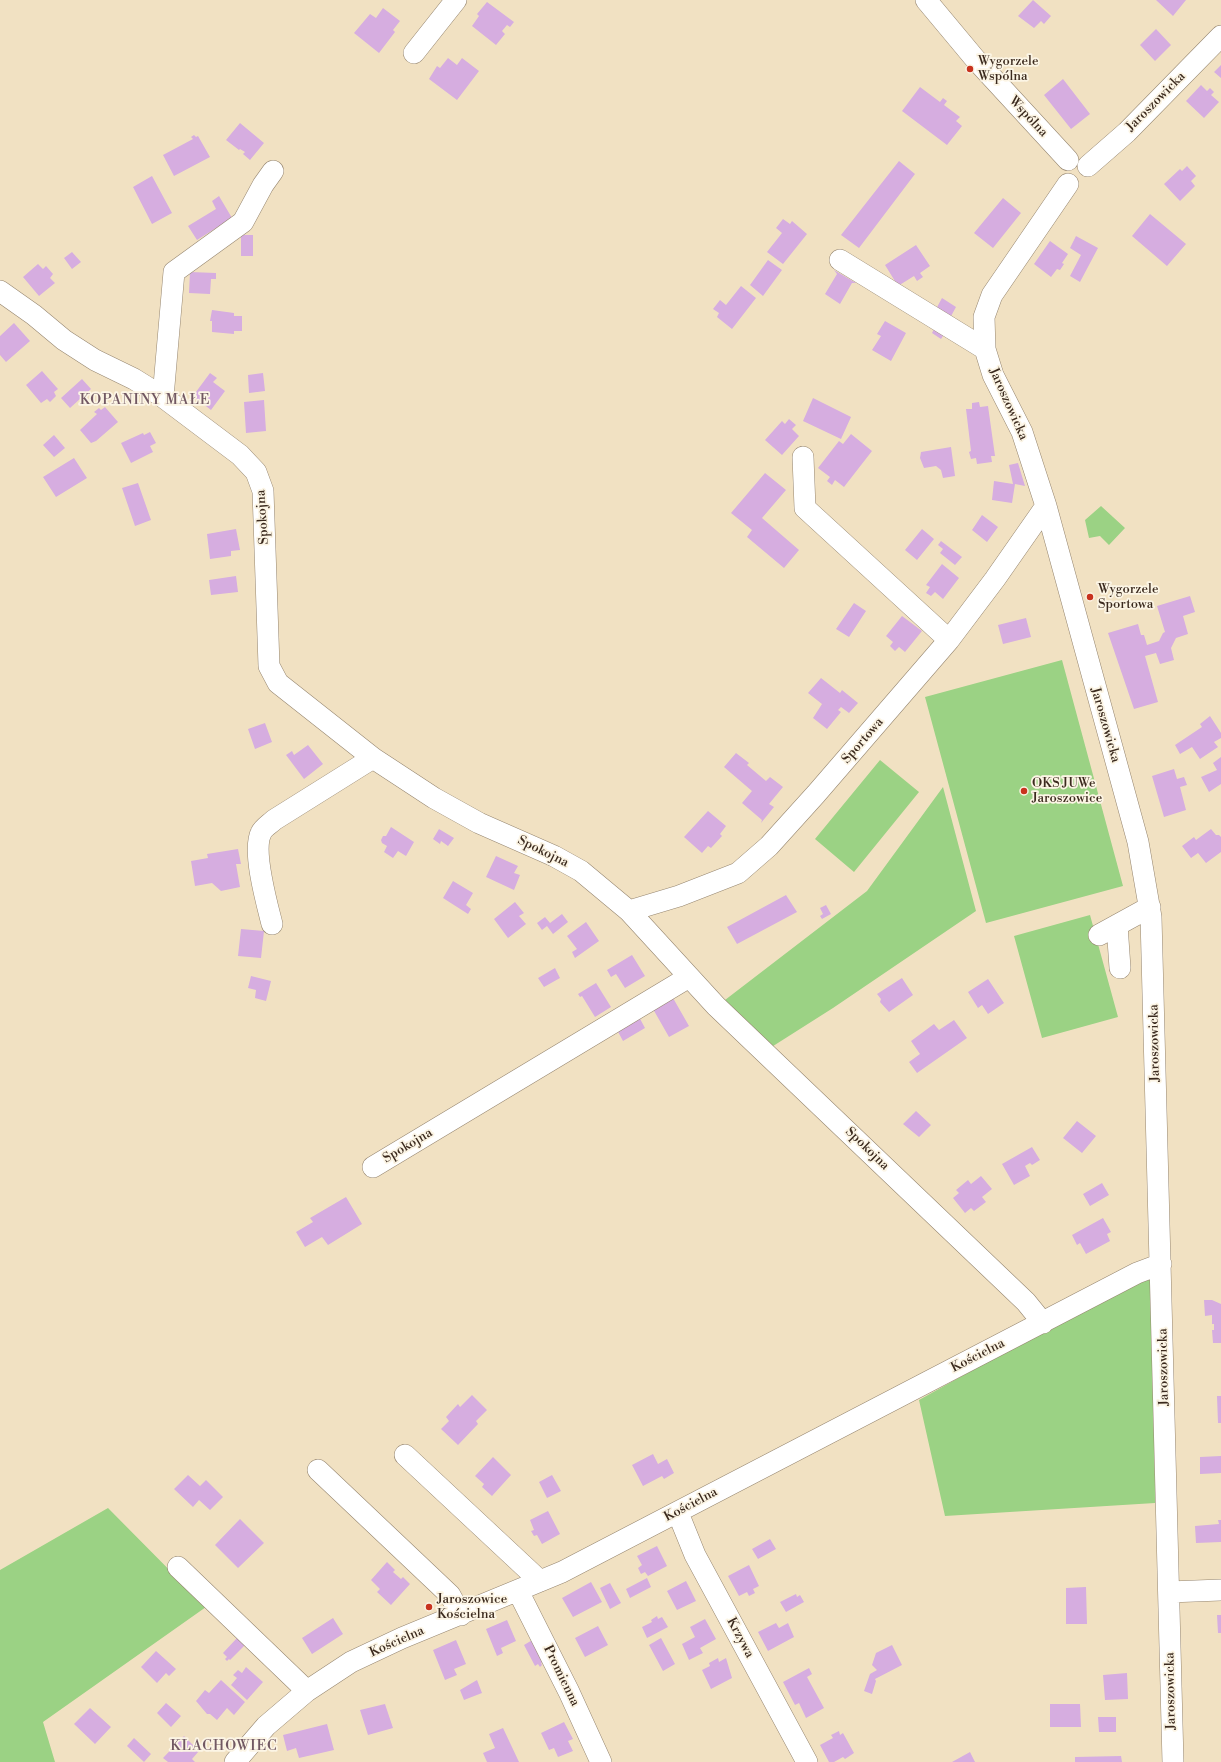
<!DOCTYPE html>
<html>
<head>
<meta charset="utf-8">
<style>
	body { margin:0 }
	canvas { display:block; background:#f1e1c2 }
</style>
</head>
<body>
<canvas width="1221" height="1762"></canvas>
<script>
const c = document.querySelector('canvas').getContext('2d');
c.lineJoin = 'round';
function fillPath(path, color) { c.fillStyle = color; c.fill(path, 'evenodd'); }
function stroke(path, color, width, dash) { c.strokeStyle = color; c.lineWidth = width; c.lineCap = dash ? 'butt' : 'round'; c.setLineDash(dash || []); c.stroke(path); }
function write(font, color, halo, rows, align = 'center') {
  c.font = font + ' "Libre Bodoni",serif'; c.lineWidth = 3.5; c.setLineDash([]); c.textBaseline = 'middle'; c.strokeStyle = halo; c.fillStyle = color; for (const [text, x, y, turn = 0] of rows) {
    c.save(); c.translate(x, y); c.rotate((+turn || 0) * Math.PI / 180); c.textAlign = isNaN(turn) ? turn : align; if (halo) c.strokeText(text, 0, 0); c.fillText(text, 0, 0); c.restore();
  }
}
fillPath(new Path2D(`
	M 1101,506 L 1125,528 L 1109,545 L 1100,536 L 1089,538 L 1085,520 Z
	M 1062,660 L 1123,886 L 986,923 L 925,697 Z
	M 880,760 L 919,792 L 854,872 L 815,839 Z
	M 943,787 L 976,911 L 833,1008 L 770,1048 L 725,1000 L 867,891 Z
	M 1090,915 L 1118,1017 L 1042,1038 L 1014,936 Z
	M 1140,1277 L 1154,1280 L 1155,1503 L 945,1516 L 919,1400 Z
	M 108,1508 L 206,1607 L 43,1722 L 55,1762 L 0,1762 L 0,1570 Z`), '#9bd284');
fillPath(new Path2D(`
	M 1033,0 L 1051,16 L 1044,24 L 1041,21 L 1034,28 L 1018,16 Z
	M 1156,0 L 1186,0 L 1173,16 Z
	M 487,2 L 514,22 L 510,27 L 507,25 L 502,31 L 505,34 L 496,45 L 472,26 L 479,16 L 477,14 Z
	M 383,8 L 400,21 L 393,30 L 395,32 L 379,53 L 354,33 L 370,14 L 376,18 Z
	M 1156,29 L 1171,45 L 1155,61 L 1140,45 Z
	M 448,58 L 457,65 L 462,58 L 479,71 L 457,100 L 429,79 L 437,66 L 440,68 Z
	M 1221,65 L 1221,78 L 1214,72 Z
	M 1063,79 L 1090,114 L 1071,129 L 1044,95 Z
	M 1201,85 L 1207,91 L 1210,88 L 1214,92 L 1211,95 L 1219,102 L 1204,118 L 1186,101 Z
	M 920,87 L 940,102 L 943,98 L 947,101 L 944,105 L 960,117 L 956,121 L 962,126 L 947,145 L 902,111 Z
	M 240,123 L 264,143 L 250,160 L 243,154 L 245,152 L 240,149 L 239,150 L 226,140 Z
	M 194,135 L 196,137 L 198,136 L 210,157 L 174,176 L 163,155 L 193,139 L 191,137 Z
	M 899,161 L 915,174 L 859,248 L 841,235 Z
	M 1187,166 L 1196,176 L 1191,181 L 1195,186 L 1180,201 L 1164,184 L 1180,169 L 1182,171 Z
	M 152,176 L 172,213 L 152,224 L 133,187 Z
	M 219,196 L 232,218 L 197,240 L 188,226 L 216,209 L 212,201 Z
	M 1003,198 L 1021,213 L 993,248 L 974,233 Z
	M 1150,214 L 1186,244 L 1167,266 L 1132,236 Z
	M 783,219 L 790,224 L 792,221 L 807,234 L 783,264 L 767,252 L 782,233 L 776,228 Z
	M 241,235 L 253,235 L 253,256 L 241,256 Z
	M 1076,236 L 1098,248 L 1080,282 L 1070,276 L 1081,255 L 1070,248 Z
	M 1050,241 L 1068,254 L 1062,263 L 1064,264 L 1060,270 L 1057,269 L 1051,277 L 1034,264 Z
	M 916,245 L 930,266 L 920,273 L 923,277 L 917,281 L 914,276 L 898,286 L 885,265 Z
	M 72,252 L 81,262 L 72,269 L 64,258 Z
	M 768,260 L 782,270 L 763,296 L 750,285 Z
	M 38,264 L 43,269 L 46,266 L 53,274 L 50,278 L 55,283 L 39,296 L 23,277 Z
	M 834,270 L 856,283 L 852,283 L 840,304 L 825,294 L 837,274 Z
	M 190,272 L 216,273 L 216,279 L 211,279 L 210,294 L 189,293 Z
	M 741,286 L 756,298 L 732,329 L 717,317 L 719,313 L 713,309 L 720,300 L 726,305 Z
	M 942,298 L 956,307 L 950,318 L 936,309 Z
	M 212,310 L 234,313 L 234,316 L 242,316 L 242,331 L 234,331 L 234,334 L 212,332 L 212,321 L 210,321 Z
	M 885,321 L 906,333 L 891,361 L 872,350 L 881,336 L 877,334 Z
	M 14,323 L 30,341 L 6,362 L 0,355 L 0,336 Z
	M 935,327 L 945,333 L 941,339 L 932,333 Z
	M 42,371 L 58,389 L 54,392 L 56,396 L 50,402 L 47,399 L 41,403 L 26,385 Z
	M 210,373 L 217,378 L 213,382 L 225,391 L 211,410 L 193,396 Z
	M 263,373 L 265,391 L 249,393 L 248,375 Z
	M 82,379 L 91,389 L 70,408 L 61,398 Z
	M 813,398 L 851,417 L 841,439 L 803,421 Z
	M 264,400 L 266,431 L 246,433 L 244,402 Z
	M 979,402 L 980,407 L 988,406 L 995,456 L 991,456 L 992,462 L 977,464 L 976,458 L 971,459 L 969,452 L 971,451 L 966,409 L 972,409 L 972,403 Z
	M 105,407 L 118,422 L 96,441 L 91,443 L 80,430 L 97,414 L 94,412 L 99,408 L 101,410 Z
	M 789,419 L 796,425 L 792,429 L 799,436 L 782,455 L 765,440 L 782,421 L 785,424 Z
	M 150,432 L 156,443 L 150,446 L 153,452 L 131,463 L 121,443 L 143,433 L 144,435 Z
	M 851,434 L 872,451 L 844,487 L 835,480 L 832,485 L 827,481 L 830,477 L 818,468 L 839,441 L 843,444 Z
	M 54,435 L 65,448 L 54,457 L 43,445 Z
	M 951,447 L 955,476 L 943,478 L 941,470 L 936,466 L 924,468 L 920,458 L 921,452 Z
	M 74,458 L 87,478 L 56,497 L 43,477 Z
	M 1018,463 L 1025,486 L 1015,484 L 1012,503 L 992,500 L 994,481 L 1013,484 L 1009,465 Z
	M 765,473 L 786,490 L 762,518 L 799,550 L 784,568 L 747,537 L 752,530 L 731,513 Z
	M 138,483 L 151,520 L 135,526 L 122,488 Z
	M 982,515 L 998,527 L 987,542 L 972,530 Z
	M 236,529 L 240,550 L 231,551 L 231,556 L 210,559 L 207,534 Z
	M 922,529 L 934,539 L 917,560 L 905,550 Z
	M 941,541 L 962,557 L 955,565 L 940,553 L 943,549 L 938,545 Z
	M 942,564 L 959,578 L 943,599 L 935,592 L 931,596 L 926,593 L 930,587 L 926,585 Z
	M 236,576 L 238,592 L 211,595 L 209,580 Z
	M 1190,596 L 1195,612 L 1183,616 L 1188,634 L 1176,638 L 1171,648 L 1174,660 L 1160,664 L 1156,653 L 1145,656 L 1158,702 L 1134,709 L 1108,633 L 1138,624 L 1141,635 L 1144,635 L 1147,645 L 1159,641 L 1163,633 L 1165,632 L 1157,606 Z
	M 854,603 L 866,611 L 849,637 L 836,629 Z
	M 902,616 L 922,631 L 905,652 L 899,647 L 895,651 L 890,646 L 893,642 L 886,636 Z
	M 1026,618 L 1031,637 L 1003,644 L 998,625 Z
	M 821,678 L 840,693 L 842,690 L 858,703 L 849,713 L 841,707 L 838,710 L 841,712 L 827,729 L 813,718 L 822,704 L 808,693 Z
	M 1210,716 L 1221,733 L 1221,738 L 1214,742 L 1218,747 L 1200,759 L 1192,747 L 1180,754 L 1175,745 L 1202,727 L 1200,724 Z
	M 265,723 L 272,742 L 255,749 L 248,729 Z
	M 308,745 L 323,764 L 304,779 L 286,755 L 292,751 L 294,755 Z
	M 736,753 L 749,763 L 747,765 L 766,781 L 770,777 L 783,787 L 769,804 L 774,807 L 761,823 L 762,820 L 742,803 L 752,791 L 724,767 Z
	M 1221,757 L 1221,784 L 1209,792 L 1201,777 L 1217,770 L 1213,763 Z
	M 1174,769 L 1177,779 L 1184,777 L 1187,785 L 1180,787 L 1186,810 L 1164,817 L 1152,776 Z
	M 708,811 L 726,826 L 720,834 L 722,836 L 711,848 L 708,846 L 702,853 L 684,837 Z
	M 391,827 L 414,842 L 406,856 L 398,851 L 393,858 L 384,852 L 387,846 L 382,843 L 381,840 L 383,836 L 386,836 Z
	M 439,829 L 454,838 L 448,846 L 441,841 L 440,844 L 433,839 Z
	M 1211,829 L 1216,835 L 1219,835 L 1221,837 L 1221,852 L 1206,863 L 1198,853 L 1191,858 L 1182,846 L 1194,837 L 1196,840 Z
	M 238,849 L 241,864 L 236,864 L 240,887 L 221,891 L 212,883 L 195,886 L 191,861 L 208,858 L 207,854 Z
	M 496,856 L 518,866 L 514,873 L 520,875 L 514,890 L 486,877 Z
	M 453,881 L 473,893 L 466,905 L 471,909 L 468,914 L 443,898 Z
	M 786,895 L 797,912 L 737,944 L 727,927 Z
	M 515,902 L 524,913 L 519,916 L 526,924 L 508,938 L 494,919 Z
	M 826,905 L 831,914 L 822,919 L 820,916 L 823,914 L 820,908 Z
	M 562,914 L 568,922 L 553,934 L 547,926 L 542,930 L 537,923 L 545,917 L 550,923 Z
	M 586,922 L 599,941 L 575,958 L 572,952 L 577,949 L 567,936 Z
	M 241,929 L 264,931 L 261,958 L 238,956 Z
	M 632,955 L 645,976 L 625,988 L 616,974 L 611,977 L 607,970 Z
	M 555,968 L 560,978 L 544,987 L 538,978 Z
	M 251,976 L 271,981 L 266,1001 L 255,998 L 256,990 L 248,988 Z
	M 902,978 L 913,995 L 889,1012 L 880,1002 L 881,999 L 877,994 Z
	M 988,979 L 1004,1003 L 988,1014 L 982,1005 L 978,1008 L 968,992 Z
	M 596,983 L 611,1007 L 595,1017 L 582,996 L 580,997 L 578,994 Z
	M 673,998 L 689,1026 L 669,1037 L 653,1009 Z
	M 638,1015 L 645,1028 L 623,1041 L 616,1028 Z
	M 954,1020 L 967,1038 L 917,1073 L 909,1062 L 920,1054 L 911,1041 L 934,1024 L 939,1030 Z
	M 916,1111 L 931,1125 L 919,1137 L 903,1124 Z
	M 1077,1121 L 1096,1136 L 1082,1153 L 1063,1138 Z
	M 1032,1147 L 1040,1160 L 1032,1165 L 1030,1163 L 1025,1166 L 1030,1176 L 1014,1185 L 1002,1164 Z
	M 981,1176 L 992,1189 L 982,1197 L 986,1202 L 974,1211 L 971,1208 L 965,1213 L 953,1198 L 959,1193 L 956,1190 L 968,1180 L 971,1184 Z
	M 1102,1183 L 1109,1195 L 1090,1206 L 1083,1194 Z
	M 346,1197 L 362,1224 L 328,1245 L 322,1237 L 305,1247 L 296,1232 L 313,1222 L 310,1218 Z
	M 1103,1218 L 1111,1232 L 1107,1234 L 1110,1241 L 1086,1254 L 1080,1243 L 1077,1245 L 1072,1235 Z
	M 1204,1300 L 1212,1300 L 1221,1304 L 1221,1343 L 1213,1343 L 1212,1330 L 1214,1330 L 1214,1324 L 1212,1324 L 1212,1315 L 1205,1316 Z
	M 472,1395 L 487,1410 L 476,1421 L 478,1424 L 458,1445 L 441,1429 L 449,1421 L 446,1417 L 458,1404 L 460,1407 Z
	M 1217,1396 L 1221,1396 L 1221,1423 L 1218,1423 Z
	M 653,1454 L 658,1464 L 667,1459 L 674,1473 L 664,1479 L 662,1476 L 643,1486 L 632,1465 Z
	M 1221,1456 L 1221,1473 L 1200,1474 L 1200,1457 Z
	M 493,1457 L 511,1475 L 492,1496 L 482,1487 L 484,1484 L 475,1476 Z
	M 188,1475 L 200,1486 L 206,1480 L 223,1497 L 210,1510 L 199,1500 L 193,1507 L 174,1489 Z
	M 552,1475 L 561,1491 L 547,1498 L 539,1482 Z
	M 548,1511 L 560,1534 L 542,1544 L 537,1535 L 534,1536 L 531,1531 L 534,1530 L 530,1520 Z
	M 240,1519 L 264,1543 L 238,1568 L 215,1545 Z
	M 1218,1520 L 1221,1520 L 1221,1542 L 1196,1543 L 1195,1526 L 1219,1524 Z
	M 770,1539 L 776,1549 L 758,1559 L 752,1549 Z
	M 657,1546 L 667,1566 L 648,1576 L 645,1572 L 641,1574 L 638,1568 L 642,1565 L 637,1556 Z
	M 387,1562 L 395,1570 L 393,1572 L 401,1579 L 403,1577 L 410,1584 L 391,1605 L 377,1592 L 380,1589 L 371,1580 Z
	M 749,1565 L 759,1586 L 753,1589 L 755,1593 L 749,1596 L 747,1592 L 739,1596 L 728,1576 Z
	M 647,1578 L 651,1587 L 630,1598 L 626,1589 Z
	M 686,1581 L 696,1601 L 677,1610 L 667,1591 Z
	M 591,1582 L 602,1602 L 573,1617 L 562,1598 Z
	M 610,1583 L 621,1603 L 610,1609 L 600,1588 Z
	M 1086,1587 L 1087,1624 L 1066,1624 L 1066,1588 Z
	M 796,1594 L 797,1597 L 800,1595 L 804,1602 L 786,1612 L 780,1602 Z
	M 1217,1615 L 1221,1615 L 1221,1633 L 1218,1633 Z
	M 657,1616 L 658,1619 L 662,1617 L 668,1627 L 647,1638 L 642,1627 L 652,1622 L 651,1620 Z
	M 333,1618 L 343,1634 L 312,1654 L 302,1638 Z
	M 705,1619 L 716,1639 L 700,1648 L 703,1653 L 689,1660 L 682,1644 L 695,1637 L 690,1627 Z
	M 507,1620 L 516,1641 L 501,1648 L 503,1653 L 497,1656 L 486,1629 Z
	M 776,1623 L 779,1628 L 788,1623 L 794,1637 L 768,1651 L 758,1632 Z
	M 598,1626 L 608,1645 L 585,1657 L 575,1638 Z
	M 237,1638 L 245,1645 L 230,1660 L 229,1659 L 227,1661 L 225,1659 L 227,1657 L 223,1653 Z
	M 661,1638 L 675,1664 L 663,1671 L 649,1645 Z
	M 534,1639 L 546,1661 L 541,1663 L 542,1665 L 540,1667 L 538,1664 L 535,1666 L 524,1645 Z
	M 456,1640 L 466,1664 L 454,1669 L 457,1675 L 445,1680 L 433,1650 Z
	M 892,1645 L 902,1665 L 875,1679 L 876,1681 L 872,1694 L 864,1691 L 870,1674 L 877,1670 L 872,1665 L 876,1653 Z
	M 156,1651 L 176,1669 L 169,1676 L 166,1673 L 157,1683 L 141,1667 Z
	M 718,1658 L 719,1662 L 726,1658 L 732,1678 L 711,1689 L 702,1670 L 710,1666 L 709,1663 Z
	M 246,1667 L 263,1682 L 247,1700 L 231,1685 L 237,1678 L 233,1675 L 238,1670 L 242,1673 Z
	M 809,1668 L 812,1674 L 807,1677 L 824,1708 L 806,1718 L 799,1703 L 795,1705 L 783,1682 Z
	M 1127,1673 L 1128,1699 L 1105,1700 L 1103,1675 Z
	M 221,1680 L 245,1702 L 234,1715 L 227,1708 L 217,1720 L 210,1714 L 207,1714 L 196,1701 L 205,1690 L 209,1693 Z
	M 477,1680 L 482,1693 L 464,1700 L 460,1690 Z
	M 166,1703 L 181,1716 L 171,1727 L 157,1713 Z
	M 385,1704 L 393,1728 L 368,1735 L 360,1710 Z
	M 1050,1704 L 1080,1704 L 1081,1727 L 1050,1727 Z
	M 90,1708 L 111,1727 L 95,1744 L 74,1724 Z
	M 1098,1717 L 1116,1717 L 1116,1732 L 1099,1732 Z
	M 564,1722 L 573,1739 L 568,1741 L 573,1751 L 558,1757 L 554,1748 L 549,1750 L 541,1733 Z
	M 327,1724 L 334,1750 L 299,1758 L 296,1748 L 287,1751 L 283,1735 Z
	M 503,1728 L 519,1762 L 487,1762 L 483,1753 L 495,1748 L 489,1734 Z
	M 839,1731 L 840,1735 L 843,1733 L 854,1753 L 845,1759 L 843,1757 L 834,1762 L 829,1762 L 820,1745 L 833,1738 L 831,1735 Z
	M 184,1736 L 199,1751 L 192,1759 L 195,1762 L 168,1762 L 163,1758 Z
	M 134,1738 L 151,1754 L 144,1762 L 127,1746 Z
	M 970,1752 L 975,1762 L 952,1762 Z
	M 1121,1756 L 1122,1762 L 1075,1762 L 1075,1757 Z`), '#d6ade0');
const minor = new Path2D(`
	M 926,0 L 976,60 L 1068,160
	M 414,53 L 456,0
	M 1088,166 L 1127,132 L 1221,36
	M 1068,184 L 992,295 L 984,317 L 985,349 L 993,375 L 1022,432 L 1046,506 L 1138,842 L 1151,917 L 1173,1762
	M 840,260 L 985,349
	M 0,291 L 34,315 L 64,340 L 95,360 L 134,379 L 163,397 L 240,455 L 256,472 L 263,491 L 269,666 L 278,683 L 373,758 L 434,798 L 479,823 L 554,856 L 581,871 L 629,911 L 716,1006 L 1026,1302 L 1043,1323
	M 163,397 L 174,272 L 243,222 L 263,185 L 273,171
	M 803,457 L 805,508 L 949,640
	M 629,911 L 679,896 L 738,873 L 769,846 L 816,794 L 949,640 L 995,579 L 1046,506
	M 272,924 C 267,904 252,851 261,833 C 263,828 270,824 274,820 L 373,758
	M 1117,925 L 1120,968
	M 1099,935 L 1150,907
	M 373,1167 L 689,977
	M 405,1455 L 540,1581
	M 318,1470 L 450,1595 L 461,1615
	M 678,1513 L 695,1555 L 807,1762
	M 178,1567 L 307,1691
	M 518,1591 L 569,1692 L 601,1762
	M 1169,1592 L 1221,1590
	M 235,1762 L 266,1726 L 307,1691 L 351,1662 L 402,1638 L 562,1572 L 1137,1273 L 1161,1264`);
stroke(minor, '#968670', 22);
stroke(minor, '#fff', 21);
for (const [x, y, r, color] of [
	[970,69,4,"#c8321e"],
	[1090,597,4,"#c8321e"],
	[1024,791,4,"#c8321e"],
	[429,1607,4,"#c8321e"]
]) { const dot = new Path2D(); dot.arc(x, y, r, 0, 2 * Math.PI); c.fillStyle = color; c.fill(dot); stroke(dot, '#fcf5e5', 1.5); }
write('13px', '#3b2a1e', '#fcf5e5', [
	["Wygorzele",978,62],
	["Wspólna",978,77],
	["Wygorzele",1098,590],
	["Sportowa",1098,605],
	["OKS JUWe",1032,784],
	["Jaroszowice",1032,799],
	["Jaroszowice",437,1600],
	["Kościelna",437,1615]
], 'left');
write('13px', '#3b2a1e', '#fcf5e5', [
	["Jaroszowicka",1156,102,-45],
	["Wspólna",1028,117,47],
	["Jaroszowicka",1008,404,66],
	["Spokojna",263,517,-94],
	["Jaroszowicka",1105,725,74],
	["Sportowa",863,741,-49],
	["Spokojna",543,852,26],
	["Jaroszowicka",1155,1043,-91],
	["Spokojna",408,1146,-31],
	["Spokojna",867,1149,44],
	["Kościelna",978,1356,-27],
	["Jaroszowicka",1164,1367,-91],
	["Kościelna",691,1505,-28],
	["Krzywa",740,1638,62],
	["Kościelna",397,1642,-24],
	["Promienna",561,1676,64],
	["Jaroszowicka",1171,1691,-91]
]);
c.letterSpacing = '1px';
write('14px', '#715862', '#fcf5e5', [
	["KOPANINY MAŁE",145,401],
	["KLACHOWIEC",224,1747]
]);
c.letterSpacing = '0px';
</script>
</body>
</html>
